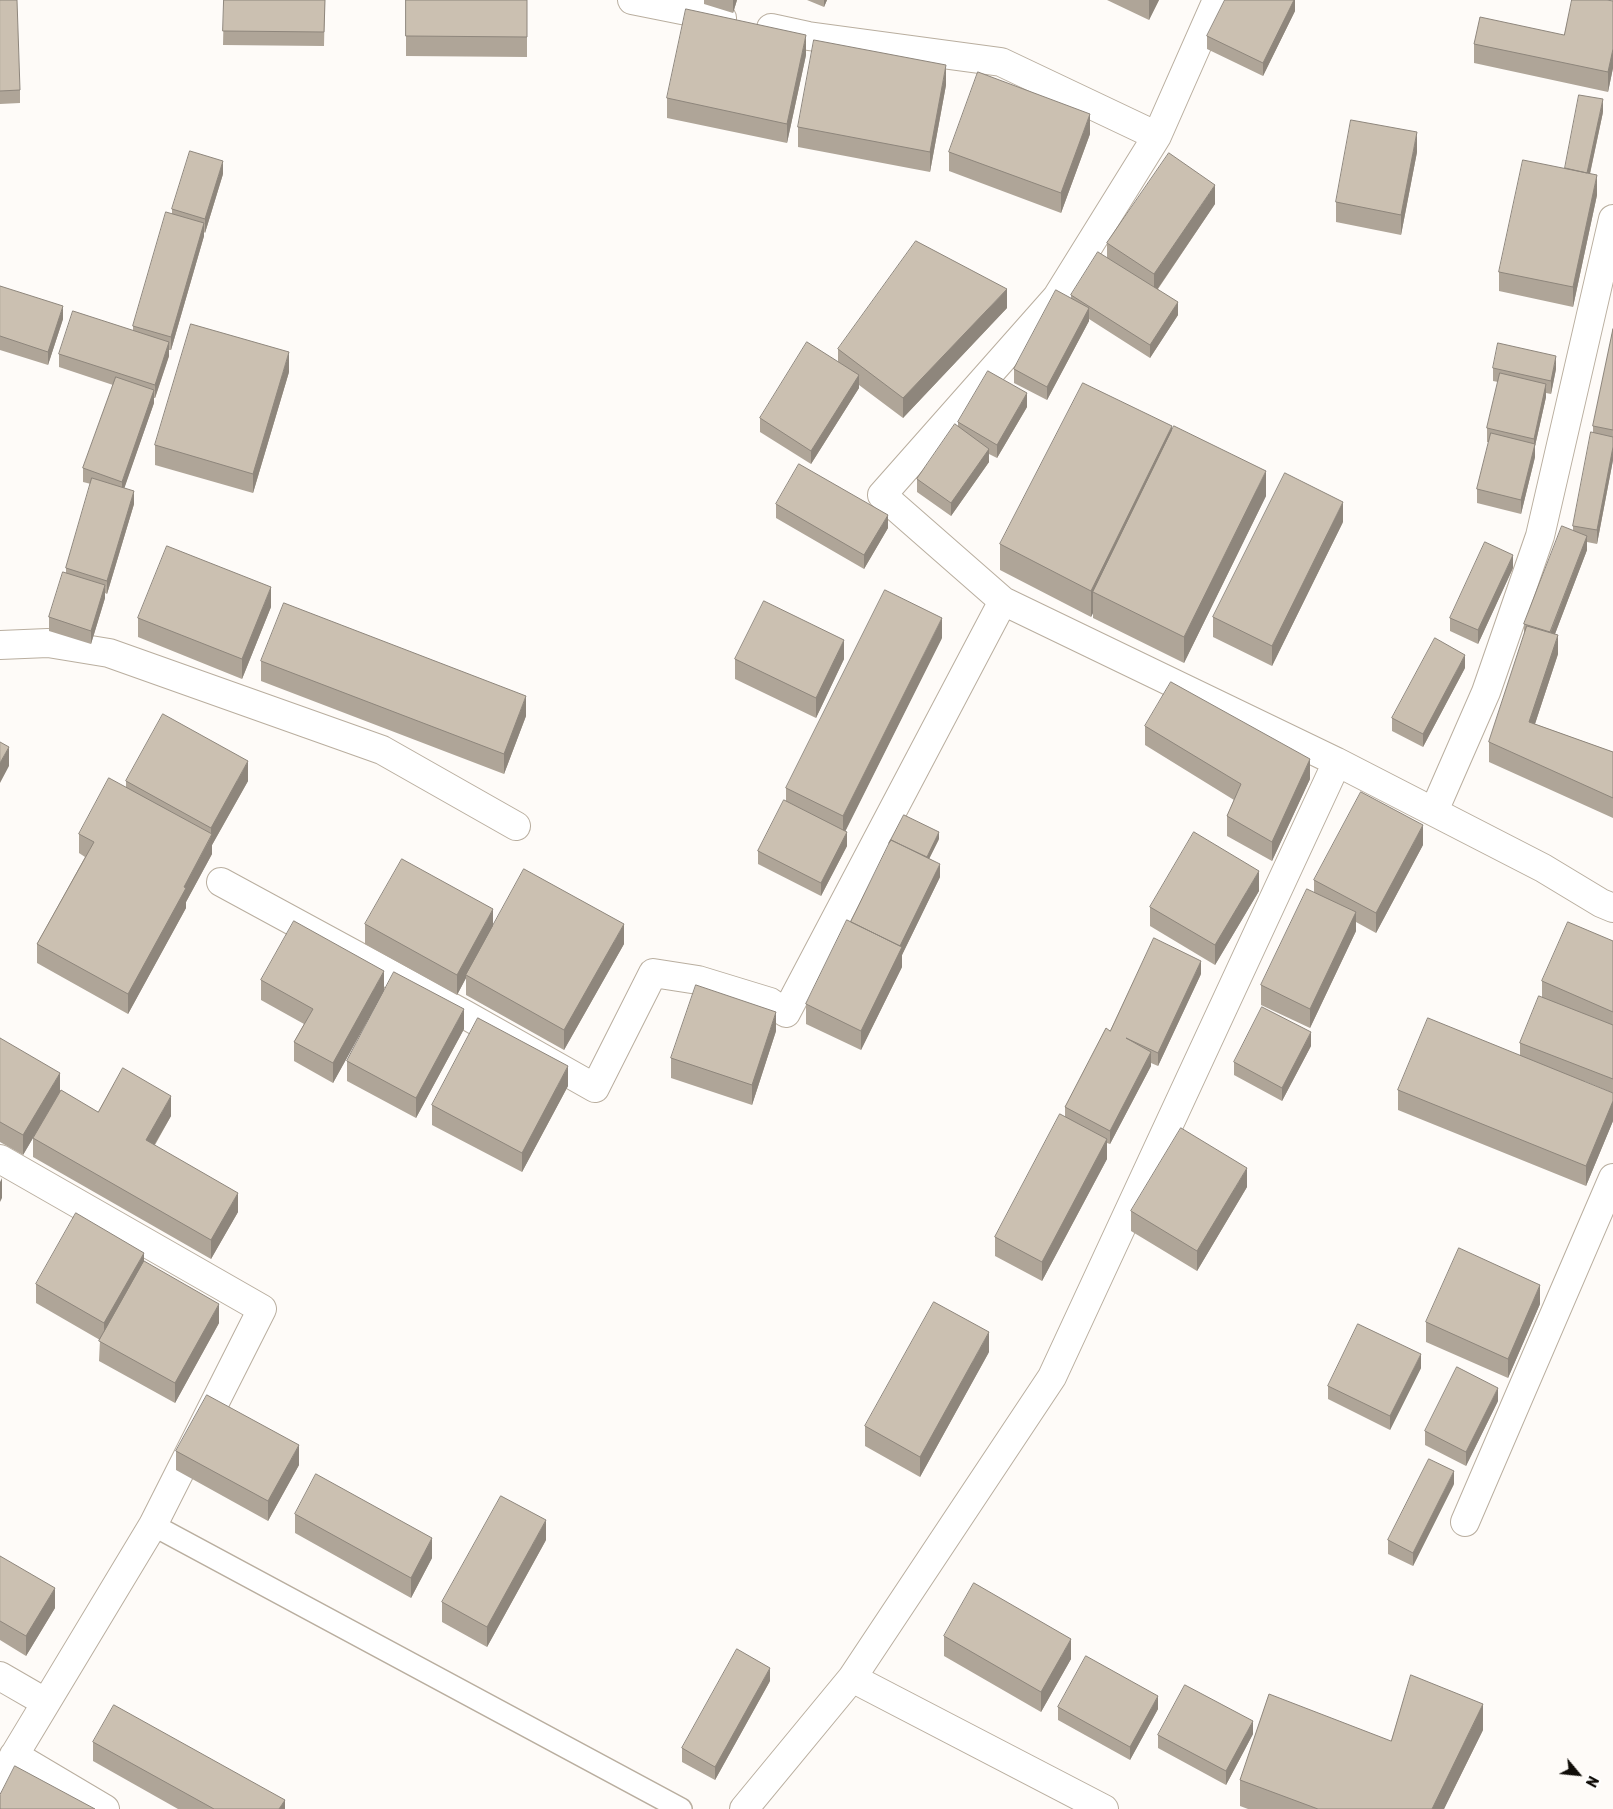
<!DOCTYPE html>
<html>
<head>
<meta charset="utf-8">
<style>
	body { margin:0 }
	#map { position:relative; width:1613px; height:1809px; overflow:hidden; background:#fefbf8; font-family:Rubik,sans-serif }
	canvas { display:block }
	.north { position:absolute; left:1553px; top:1749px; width:50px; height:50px; -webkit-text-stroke:4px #fff; paint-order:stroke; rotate:118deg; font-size:14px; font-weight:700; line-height:20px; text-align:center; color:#100d08 }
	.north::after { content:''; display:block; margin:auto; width:18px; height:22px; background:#100d08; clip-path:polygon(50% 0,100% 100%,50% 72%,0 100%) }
</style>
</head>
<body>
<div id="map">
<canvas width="1613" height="1809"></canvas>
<div class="north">N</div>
</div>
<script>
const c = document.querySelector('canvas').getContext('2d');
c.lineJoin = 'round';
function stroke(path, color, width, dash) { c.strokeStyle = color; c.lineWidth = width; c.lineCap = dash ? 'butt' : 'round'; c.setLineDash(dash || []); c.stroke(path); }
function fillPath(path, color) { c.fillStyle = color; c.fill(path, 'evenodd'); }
const service = new Path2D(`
	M 153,1525 L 681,1809`);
const minor = new Path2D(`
	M 632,0 L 722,18
	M 771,28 L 808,36 L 1001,62 L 1157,136
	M 1003,601 L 882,495 L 1057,297 L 1157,136 L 1217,0
	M 0,645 L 48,643 L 109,653 L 382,750 L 516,826
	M 1434,811 L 1486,692 L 1540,536 L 1613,219
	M 221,882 L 464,1014 L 595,1088 L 653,973 L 698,980 L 770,1002 L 786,1013 L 1003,601 L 1337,762 L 1543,868 L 1601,903 L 1613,908
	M 0,1159 L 262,1309 L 153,1525 L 0,1779
	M 1465,1522 L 1613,1178
	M 0,1676 L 45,1702
	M 852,1678 L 1104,1809
	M 14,1755 L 105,1809
	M 744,1809 L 852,1678 L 1052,1377 L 1337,762`);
stroke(service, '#b9ae9f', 24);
stroke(minor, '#b9ae9f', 30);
stroke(service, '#fff', 21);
stroke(minor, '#fff', 28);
fillPath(new Path2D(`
	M 0,0 L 20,90 L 20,103 L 0,104 Z
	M 224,0 L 325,0 L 324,46 L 223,45 Z
	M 406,0 L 527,0 L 527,57 L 406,56 Z
	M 704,0 L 737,0 L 733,13 L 704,4 Z
	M 807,0 L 827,0 L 824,7 Z
	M 1107,0 L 1159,0 L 1149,20 Z
	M 1295,0 L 1295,11 L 1263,76 L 1207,49 L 1207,36 Z
	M 1613,0 L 1613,68 L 1608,92 L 1474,63 L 1474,44 L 1564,35 Z
	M 806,55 L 787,143 L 667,118 L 667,98 Z
	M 946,85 L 930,172 L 798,147 L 798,127 Z
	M 1603,112 L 1590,174 L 1597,195 L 1573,307 L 1499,291 L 1499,272 L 1565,168 Z
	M 1090,134 L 1061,213 L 949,171 L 949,152 Z
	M 1417,152 L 1401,235 L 1336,222 L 1336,202 Z
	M 223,174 L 205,233 L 204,232 L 204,236 L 171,350 L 169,350 L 169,356 L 155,398 L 154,398 L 154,403 L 124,488 L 134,504 L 107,594 L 105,593 L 105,598 L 91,644 L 49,631 L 49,617 L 66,573 L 66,568 L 91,484 L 83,482 L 83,468 L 113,385 L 59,367 L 59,354 L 133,331 L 133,326 L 172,214 L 172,209 Z
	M 1215,204 L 1158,289 L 1178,315 L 1150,358 L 1089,319 L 1089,321 L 1047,400 L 1014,383 L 1014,369 L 1071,298 L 1071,295 L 1107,258 L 1107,243 Z
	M 0,286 L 63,319 L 48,365 L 0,350 Z
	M 1007,308 L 903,418 L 859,385 L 859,388 L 811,464 L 760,432 L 760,418 L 838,362 L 838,349 Z
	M 1613,329 L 1613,460 L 1597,544 L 1587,542 L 1587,550 L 1555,634 L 1558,654 L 1535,724 L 1613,752 L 1613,818 L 1489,762 L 1489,742 L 1524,635 L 1524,624 L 1573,531 L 1573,526 L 1593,433 L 1593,426 Z
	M 1493,368 L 1556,369 L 1551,394 L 1546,393 L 1546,397 L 1535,446 L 1535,457 L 1521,514 L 1477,503 L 1477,489 L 1489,442 L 1487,442 L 1487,428 L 1498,382 L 1493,381 Z
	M 289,372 L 253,493 L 155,465 L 155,445 Z
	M 1027,407 L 997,458 L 989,454 L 989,462 L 951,516 L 917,492 L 917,479 L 958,427 L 958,422 Z
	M 1172,430 L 1266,496 L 1184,663 L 1093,618 L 1093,613 L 1091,617 L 1000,570 L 1000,544 Z
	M 776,504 L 888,528 L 864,569 L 776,518 Z
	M 1343,522 L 1272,666 L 1213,637 L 1213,617 Z
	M 1513,568 L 1478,644 L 1450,631 L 1450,618 Z
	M 271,607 L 242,679 L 138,637 L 138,618 Z
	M 942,638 L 845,831 L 847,846 L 821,896 L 758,864 L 758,851 L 786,801 L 786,788 Z
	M 735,659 L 844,659 L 816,718 L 735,679 Z
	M 261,661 L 526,716 L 504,774 L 261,681 Z
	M 1465,668 L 1423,747 L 1392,731 L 1392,718 Z
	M 1145,726 L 1310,779 L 1272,861 L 1227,836 L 1227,816 L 1234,800 L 1145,745 Z
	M 126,781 L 248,781 L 212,845 L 212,854 L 186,902 L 186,908 L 128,1014 L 37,963 L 37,944 L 85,857 L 79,853 L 79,834 L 126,788 Z
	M 939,839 L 929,859 L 940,877 L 902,955 L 902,967 L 861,1050 L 806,1024 L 806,1004 L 851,922 Z
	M 1423,845 L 1376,933 L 1356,922 L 1356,931 L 1310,1028 L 1261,1005 L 1261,985 L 1314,892 L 1314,880 Z
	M 1259,891 L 1215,965 L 1150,926 L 1150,907 Z
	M 365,924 L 493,926 L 624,944 L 564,1050 L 466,995 L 466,978 L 457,995 L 365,944 Z
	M 1613,941 L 1613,1093 L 1584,1081 L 1613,1101 L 1613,1121 L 1586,1186 L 1398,1110 L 1398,1090 L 1520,1055 L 1520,1043 L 1542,998 L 1542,981 Z
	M 1201,974 L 1158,1066 L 1151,1063 L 1151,1066 L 1110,1144 L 1107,1143 L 1107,1159 L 1042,1281 L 995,1256 L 995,1237 L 1065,1117 L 1065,1107 L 1110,1031 Z
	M 261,980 L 384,991 L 333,1083 L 294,1061 L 294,1042 L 304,1024 L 261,1000 Z
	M 464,1029 L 416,1118 L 347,1081 L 347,1061 Z
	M 776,1031 L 752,1105 L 671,1078 L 671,1058 Z
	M 0,1038 L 60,1091 L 98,1112 L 171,1116 L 155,1145 L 238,1212 L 211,1259 L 33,1157 L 33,1138 L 23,1155 L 0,1142 Z
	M 1311,1046 L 1282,1101 L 1234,1075 L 1234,1062 Z
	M 568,1086 L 522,1172 L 432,1125 L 432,1105 Z
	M 1247,1187 L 1197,1271 L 1131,1231 L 1131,1211 Z
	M 144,1262 L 219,1323 L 175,1403 L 99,1361 L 100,1340 L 36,1303 L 36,1284 Z
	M 1540,1304 L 1508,1378 L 1426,1342 L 1426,1322 Z
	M 989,1352 L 920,1477 L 865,1446 L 865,1426 Z
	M 1421,1368 L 1390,1430 L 1328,1399 L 1328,1386 Z
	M 1498,1401 L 1466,1466 L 1425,1445 L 1425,1431 Z
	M 176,1451 L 299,1465 L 268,1521 L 176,1470 Z
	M 1454,1484 L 1413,1566 L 1388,1554 L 1388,1540 Z
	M 295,1514 L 432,1558 L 411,1598 L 295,1533 Z
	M 546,1540 L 487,1647 L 442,1622 L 442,1602 Z
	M 0,1556 L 55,1608 L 26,1656 L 0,1640 Z
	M 944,1636 L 1071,1659 L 1041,1712 L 944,1656 Z
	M 770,1681 L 715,1780 L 682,1762 L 682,1748 Z
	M 1058,1707 L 1158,1709 L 1130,1760 L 1058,1720 Z
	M 1483,1730 L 1444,1809 L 1248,1809 L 1240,1806 L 1240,1780 Z
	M 1253,1734 L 1226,1785 L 1158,1748 L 1158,1735 Z
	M 93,1742 L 285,1809 L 178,1809 L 93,1761 Z`), '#afa598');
fillPath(new Path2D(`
	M 733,0 L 737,0 L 733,13 Z
	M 824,0 L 827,0 L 824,7 Z
	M 1149,0 L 1159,0 L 1149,20 Z
	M 1294,0 L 1295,0 L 1295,11 L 1263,76 L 1263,63 Z
	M 806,35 L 806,55 L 787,143 L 787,124 Z
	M 1613,49 L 1613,68 L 1608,92 L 1608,72 Z
	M 946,65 L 946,85 L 930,172 L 930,152 Z
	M 1603,99 L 1603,112 L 1587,187 L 1587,173 Z
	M 1090,114 L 1090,134 L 1061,213 L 1061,193 Z
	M 1417,132 L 1417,152 L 1401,235 L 1401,215 Z
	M 223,161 L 223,174 L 205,233 L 205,219 Z
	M 1597,175 L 1597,195 L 1573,307 L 1573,287 Z
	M 1215,185 L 1215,204 L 1154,294 L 1154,274 Z
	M 204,223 L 204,236 L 171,350 L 171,337 Z
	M 1007,289 L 1007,308 L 903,418 L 903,398 Z
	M 1178,302 L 1178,315 L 1150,358 L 1150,345 Z
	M 63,306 L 63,319 L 48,365 L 48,352 Z
	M 1089,308 L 1089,321 L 1047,400 L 1047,387 Z
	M 169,342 L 169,356 L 155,398 L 155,385 Z
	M 289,352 L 289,372 L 253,493 L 253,474 Z
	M 1556,356 L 1556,369 L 1551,394 L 1551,381 Z
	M 859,375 L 859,388 L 811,464 L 811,451 Z
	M 1546,384 L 1546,397 L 1535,446 L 1535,457 L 1521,514 L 1521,500 L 1534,449 L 1534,439 Z
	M 154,390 L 154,403 L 122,495 L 122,482 Z
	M 1027,393 L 1027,407 L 997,458 L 997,445 Z
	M 1172,426 L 1172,452 L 1093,592 L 1093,613 L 1091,617 L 1091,591 Z
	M 1613,447 L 1613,460 L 1597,544 L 1597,530 Z
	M 989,449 L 989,462 L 951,516 L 951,503 Z
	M 1266,471 L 1266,496 L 1184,663 L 1184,637 Z
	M 134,491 L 134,504 L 107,594 L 107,581 Z
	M 1343,502 L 1343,522 L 1272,666 L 1272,646 Z
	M 888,515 L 888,528 L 864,569 L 864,555 Z
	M 1587,536 L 1587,550 L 1550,647 L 1550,634 Z
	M 1513,555 L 1513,568 L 1478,644 L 1478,630 Z
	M 105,585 L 105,598 L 91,644 L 91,631 Z
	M 271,587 L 271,607 L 242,679 L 242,659 Z
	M 942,618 L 942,638 L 843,836 L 843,816 Z
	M 1558,635 L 1558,654 L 1529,742 L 1529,722 Z
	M 844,640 L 844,659 L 816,718 L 816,698 Z
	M 1465,655 L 1465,668 L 1423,747 L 1423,734 Z
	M 526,696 L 526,716 L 504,774 L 504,754 Z
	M 9,747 L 9,766 L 0,783 L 0,763 Z
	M 1310,759 L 1310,779 L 1272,861 L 1272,842 Z
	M 248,761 L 248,781 L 212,845 L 212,854 L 186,902 L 186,908 L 128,1014 L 128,994 L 184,887 L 211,837 L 211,828 Z
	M 1423,825 L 1423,845 L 1376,933 L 1376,913 Z
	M 847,832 L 847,846 L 821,896 L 821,883 Z
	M 939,832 L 939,839 L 925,867 L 925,861 Z
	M 940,864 L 940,877 L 902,955 L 902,967 L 861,1050 L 861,1031 L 899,947 Z
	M 1259,871 L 1259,891 L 1215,965 L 1215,945 Z
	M 493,909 L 493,929 L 466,975 L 466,978 L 457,995 L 457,975 Z
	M 1356,912 L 1356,931 L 1310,1028 L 1310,1009 Z
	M 624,924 L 624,944 L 564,1050 L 564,1030 Z
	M 1201,961 L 1201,974 L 1158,1066 L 1158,1053 Z
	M 384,971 L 384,991 L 333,1083 L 333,1063 Z
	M 464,1009 L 464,1029 L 416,1118 L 416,1098 Z
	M 776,1012 L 776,1031 L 752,1105 L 752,1085 Z
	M 1311,1032 L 1311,1046 L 1282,1101 L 1282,1088 Z
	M 1151,1052 L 1151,1066 L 1110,1144 L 1110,1131 Z
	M 568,1066 L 568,1086 L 522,1172 L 522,1153 Z
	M 60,1073 L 60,1092 L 23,1155 L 23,1135 Z
	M 171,1096 L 171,1116 L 146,1159 L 146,1140 Z
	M 1613,1101 L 1613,1121 L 1586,1186 L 1586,1166 Z
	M 1107,1139 L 1107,1159 L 1042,1281 L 1042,1262 Z
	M 1247,1168 L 1247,1187 L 1197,1271 L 1197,1251 Z
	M 2,1178 L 2,1198 L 0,1202 L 0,1182 Z
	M 238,1193 L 238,1212 L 211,1259 L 211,1240 Z
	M 144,1253 L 144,1272 L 104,1343 L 104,1323 Z
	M 1540,1285 L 1540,1304 L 1508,1378 L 1508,1359 Z
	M 219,1304 L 219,1323 L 175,1403 L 175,1383 Z
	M 989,1332 L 989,1352 L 920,1477 L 920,1457 Z
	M 1421,1354 L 1421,1368 L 1390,1430 L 1390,1416 Z
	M 1498,1388 L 1498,1401 L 1466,1466 L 1466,1452 Z
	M 299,1445 L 299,1465 L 268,1521 L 268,1501 Z
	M 1454,1471 L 1454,1484 L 1413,1566 L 1413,1553 Z
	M 546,1520 L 546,1540 L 487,1647 L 487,1627 Z
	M 432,1538 L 432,1558 L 411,1598 L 411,1578 Z
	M 55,1588 L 55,1608 L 26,1656 L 26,1636 Z
	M 1071,1639 L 1071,1659 L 1041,1712 L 1041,1692 Z
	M 770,1668 L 770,1681 L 715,1780 L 715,1767 Z
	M 1158,1696 L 1158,1709 L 1130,1760 L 1130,1747 Z
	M 1483,1704 L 1483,1730 L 1444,1809 L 1432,1809 Z
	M 1253,1721 L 1253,1734 L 1226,1785 L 1226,1771 Z
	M 285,1800 L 285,1809 L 279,1809 Z`), '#8e867c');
const building = new Path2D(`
	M 0,0 L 17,0 L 20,90 L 0,91 Z
	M 224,0 L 325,0 L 324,32 L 223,31 Z
	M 406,0 L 527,0 L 527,37 L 406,36 Z
	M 1225,0 L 1294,0 L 1263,63 L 1207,36 Z
	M 1572,0 L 1607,0 L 1613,1 L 1613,49 L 1608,72 L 1474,44 L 1480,17 L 1564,35 Z
	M 686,9 L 806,35 L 787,124 L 667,98 Z
	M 814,40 L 946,65 L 930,152 L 798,127 Z
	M 978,72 L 1090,114 L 1061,193 L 949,152 Z
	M 1579,95 L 1603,99 L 1587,173 L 1565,168 Z
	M 1351,120 L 1417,132 L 1401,215 L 1336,202 Z
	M 190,151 L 223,161 L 205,219 L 172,209 Z
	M 1169,153 L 1215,185 L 1154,274 L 1107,243 Z
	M 1523,160 L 1597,175 L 1573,287 L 1499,272 Z
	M 166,212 L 204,223 L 171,337 L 133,326 Z
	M 916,241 L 1007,289 L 903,398 L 838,349 Z
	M 1098,252 L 1178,302 L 1150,345 L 1071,295 Z
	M 0,286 L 63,306 L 48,352 L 0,336 Z
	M 1056,290 L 1089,308 L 1047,387 L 1014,369 Z
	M 73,311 L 169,342 L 155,385 L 59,354 Z
	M 191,324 L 289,352 L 253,474 L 155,445 Z
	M 1613,329 L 1613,430 L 1593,426 Z
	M 807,342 L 859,375 L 811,451 L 760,418 Z
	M 1498,343 L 1556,356 L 1551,381 L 1493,368 Z
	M 988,371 L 1027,393 L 997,445 L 958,422 Z
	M 1500,373 L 1546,384 L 1534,439 L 1487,428 Z
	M 116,377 L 154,390 L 122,482 L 83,468 Z
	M 1083,383 L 1172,426 L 1091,591 L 1000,544 Z
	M 955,424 L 989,449 L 951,503 L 917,479 Z
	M 1174,426 L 1266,471 L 1184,637 L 1093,592 Z
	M 1591,432 L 1613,437 L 1613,447 L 1597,530 L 1573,526 Z
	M 1491,433 L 1535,444 L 1521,500 L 1477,489 Z
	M 799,464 L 888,515 L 864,555 L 776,504 Z
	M 1285,473 L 1343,502 L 1272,646 L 1213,617 Z
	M 92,478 L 134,491 L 107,581 L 66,568 Z
	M 1562,526 L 1587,536 L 1550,632 L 1524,624 Z
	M 1485,542 L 1513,555 L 1478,630 L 1450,618 Z
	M 167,546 L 271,587 L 242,659 L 138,618 Z
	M 63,572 L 105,585 L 91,631 L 49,617 Z
	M 885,590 L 942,618 L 843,816 L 786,788 Z
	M 764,601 L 844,640 L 816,698 L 735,659 Z
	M 284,603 L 526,696 L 504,754 L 261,661 Z
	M 1527,626 L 1558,635 L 1529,722 L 1613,752 L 1613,798 L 1489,742 Z
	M 1435,638 L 1465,655 L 1423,734 L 1392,718 Z
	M 1171,682 L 1310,759 L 1272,842 L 1227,816 L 1241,784 L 1145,726 Z
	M 163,714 L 248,761 L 211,828 L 126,781 Z
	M 0,742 L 9,747 L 0,763 Z
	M 109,778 L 212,834 L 184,887 L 186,888 L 128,994 L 37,944 L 94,842 L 79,834 Z
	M 1361,792 L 1423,825 L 1376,913 L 1314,880 Z
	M 784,800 L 847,832 L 821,883 L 758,851 Z
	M 904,815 L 939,832 L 927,857 L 891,840 L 889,843 Z
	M 1194,832 L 1259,871 L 1215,945 L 1150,907 Z
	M 891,840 L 940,864 L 900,946 L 851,922 Z
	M 402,859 L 493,909 L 457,975 L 365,924 Z
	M 524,869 L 624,924 L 564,1030 L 466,975 Z
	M 1307,889 L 1356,912 L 1310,1009 L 1261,985 Z
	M 847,920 L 902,947 L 861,1031 L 806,1004 Z
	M 294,921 L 384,971 L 333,1063 L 294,1042 L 313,1009 L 261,980 Z
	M 1568,922 L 1613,941 L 1613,1012 L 1542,981 Z
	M 1154,938 L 1201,961 L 1158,1053 L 1126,1038 L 1151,1052 L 1110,1131 L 1065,1107 L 1106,1028 L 1110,1031 Z
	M 394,972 L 464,1009 L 416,1098 L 347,1061 Z
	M 696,985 L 776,1012 L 752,1085 L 671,1058 Z
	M 1539,996 L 1613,1025 L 1613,1079 L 1520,1043 Z
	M 1262,1007 L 1311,1032 L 1282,1088 L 1234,1062 Z
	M 478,1018 L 568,1066 L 522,1153 L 432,1105 Z
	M 1428,1018 L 1613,1093 L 1613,1101 L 1586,1166 L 1398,1090 Z
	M 0,1038 L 60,1073 L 23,1135 L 0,1122 Z
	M 123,1068 L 171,1096 L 146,1140 L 238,1193 L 211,1240 L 33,1138 L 61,1090 L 98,1112 Z
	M 1060,1114 L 1107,1139 L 1042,1262 L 995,1237 Z
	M 1181,1128 L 1247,1168 L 1197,1251 L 1131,1211 Z
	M 76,1213 L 144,1253 L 104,1323 L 36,1284 Z
	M 1459,1248 L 1540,1285 L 1508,1359 L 1426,1322 Z
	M 144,1261 L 219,1304 L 175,1383 L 99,1341 Z
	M 934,1302 L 989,1332 L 920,1457 L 865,1426 Z
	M 1358,1324 L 1421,1354 L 1390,1416 L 1328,1386 Z
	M 1457,1367 L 1498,1388 L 1466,1452 L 1425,1431 Z
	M 207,1395 L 299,1445 L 268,1501 L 176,1451 Z
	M 1429,1459 L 1454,1471 L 1413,1553 L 1388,1540 Z
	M 316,1474 L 432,1538 L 411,1578 L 295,1514 Z
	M 501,1496 L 546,1520 L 487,1627 L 442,1602 Z
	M 0,1556 L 55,1588 L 26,1636 L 0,1621 Z
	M 974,1583 L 1071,1639 L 1041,1692 L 944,1636 Z
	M 737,1649 L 770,1668 L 715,1767 L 682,1748 Z
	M 1086,1656 L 1158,1696 L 1130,1747 L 1058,1707 Z
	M 1411,1675 L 1483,1704 L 1432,1809 L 1318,1809 L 1240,1780 L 1269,1694 L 1391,1741 Z
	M 1185,1685 L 1253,1721 L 1226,1771 L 1158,1735 Z
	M 114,1705 L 285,1800 L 279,1809 L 214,1809 L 93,1742 Z
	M 15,1766 L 95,1809 L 0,1809 L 0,1795 Z`);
fillPath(building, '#cbc0b1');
stroke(building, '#8e867c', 1);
</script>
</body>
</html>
